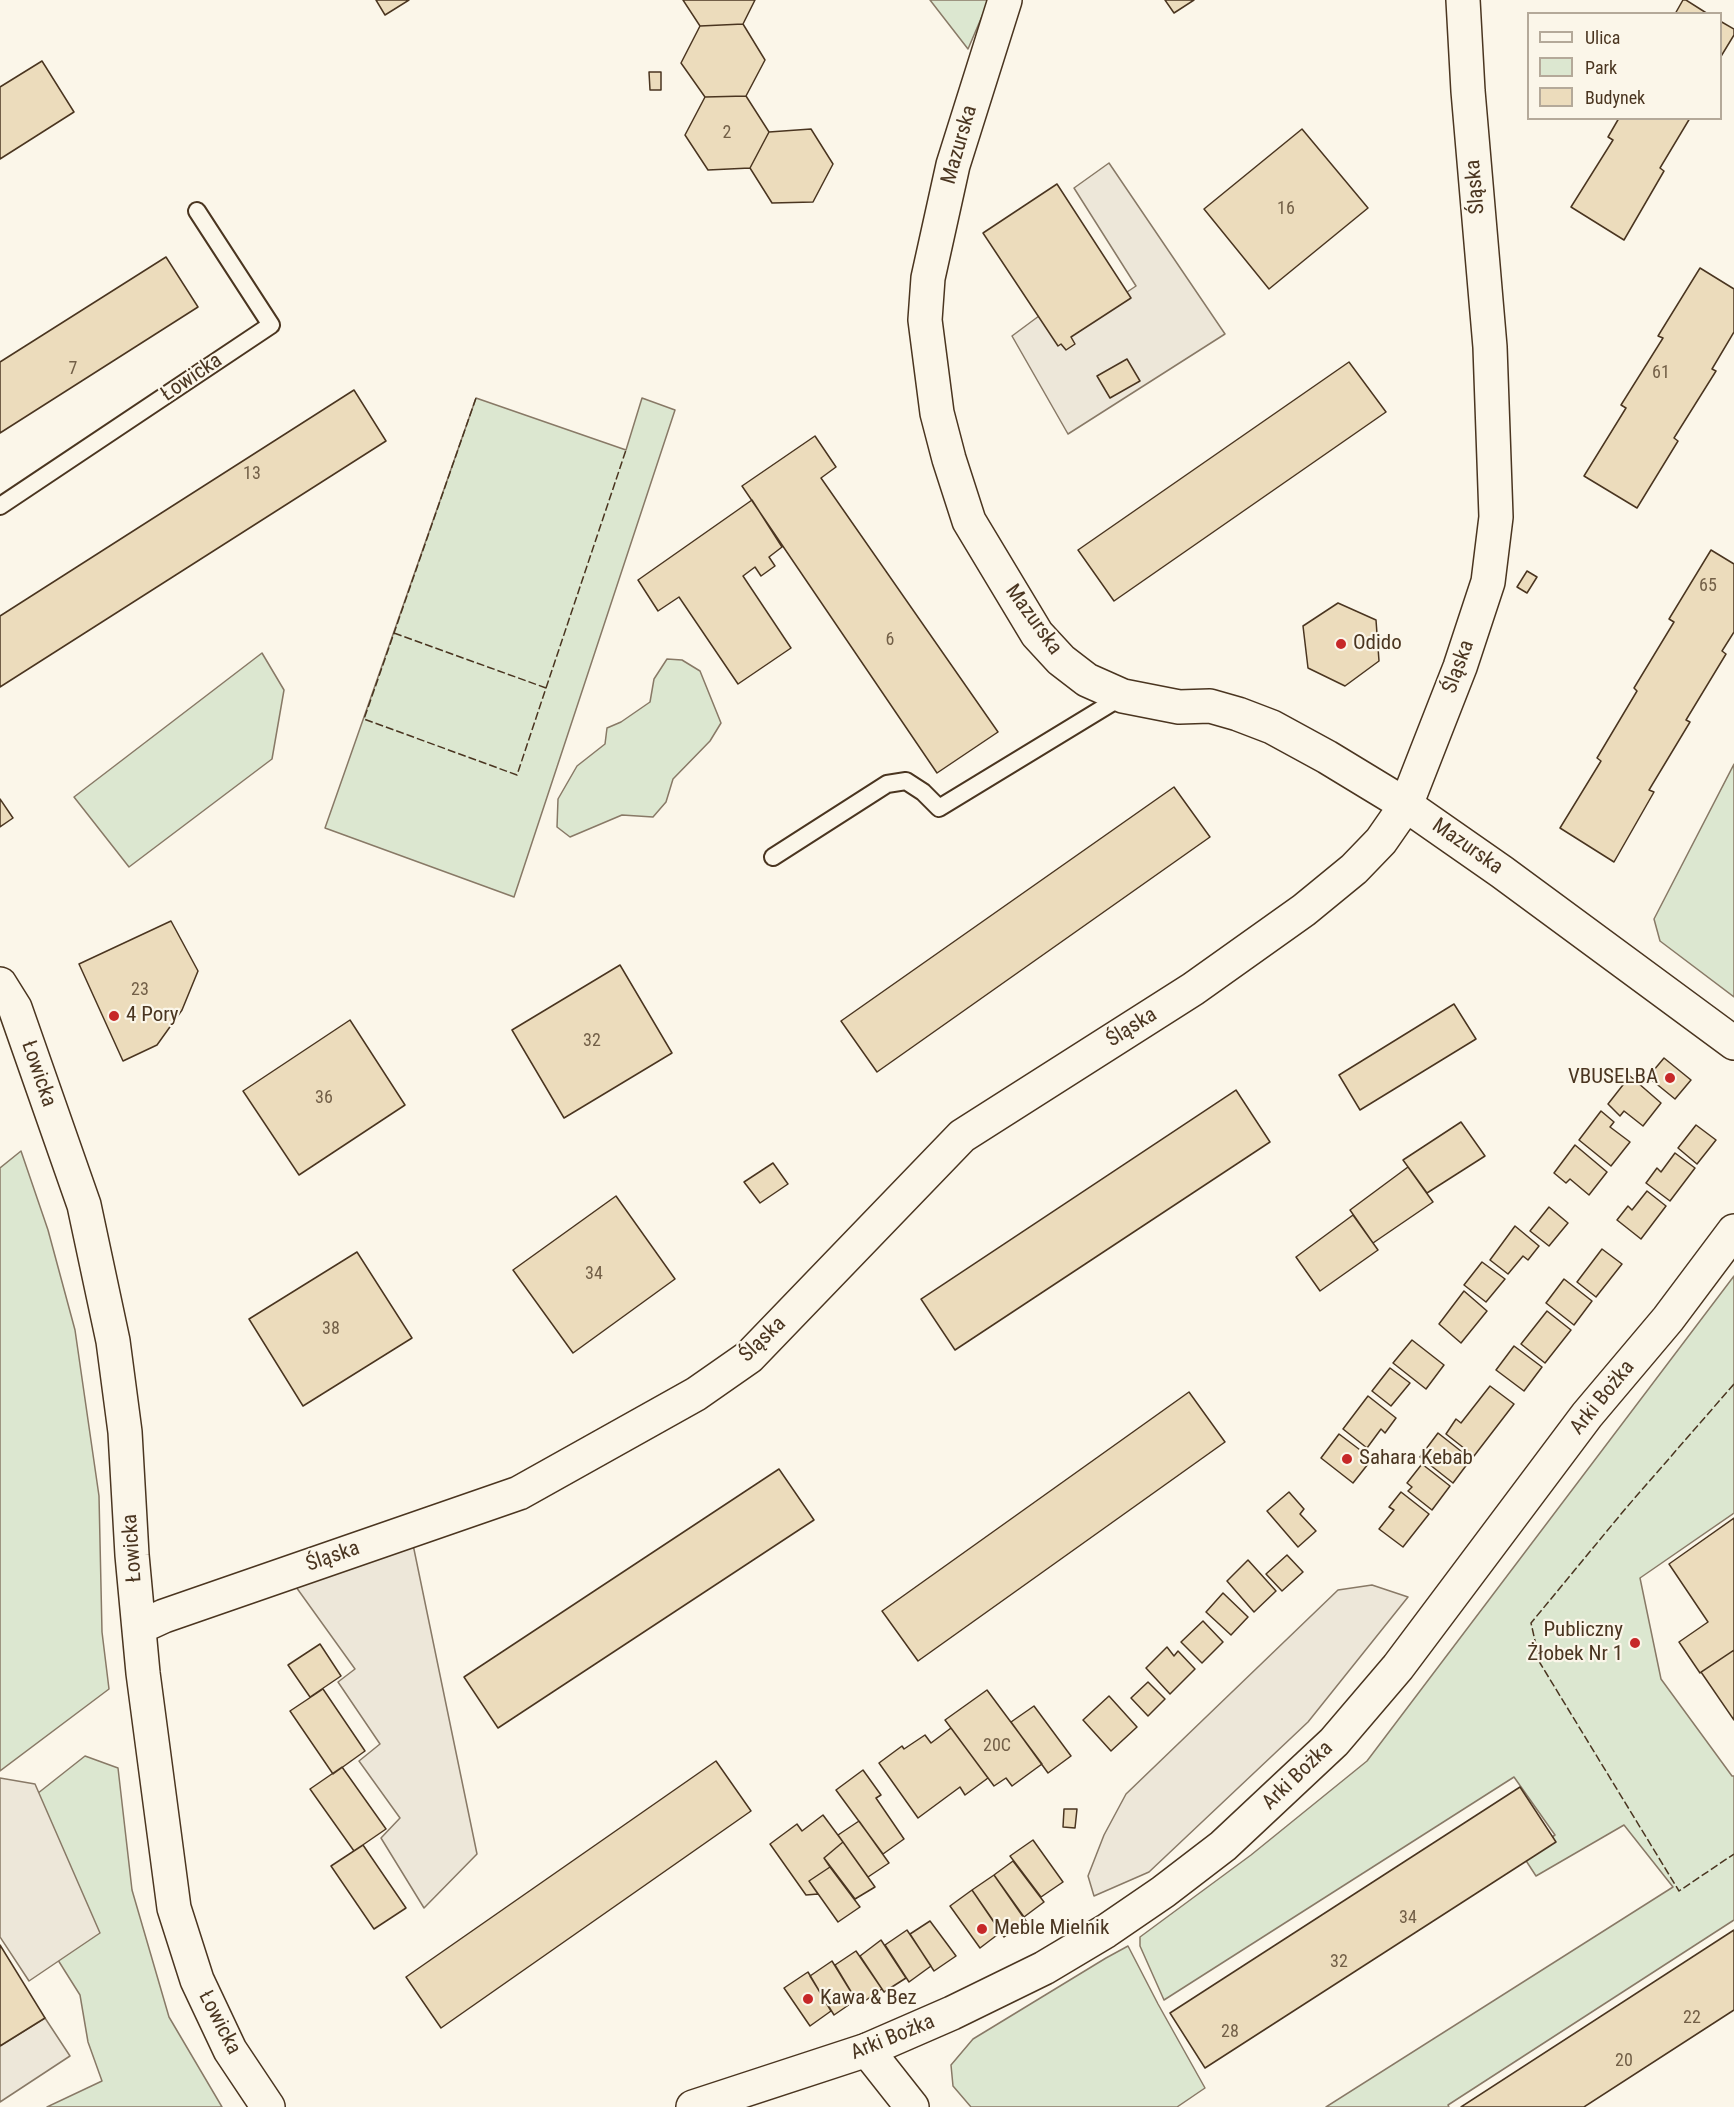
<!DOCTYPE html>
<html>
<head>
<meta charset="utf-8">
<style>
	body { margin:0 }
	#map { position:relative; width:1734px; height:2107px; overflow:hidden; background:#fbf6e9; font-family:"Roboto Condensed",sans-serif }
	canvas { display:block }
	.legend { position:absolute; left:1527px; top:12px; width:195px; height:108px; box-sizing:border-box; background:#fbf6e9; border:2px solid #b4a999; margin:0; padding:8px 10px; list-style:none; font-size:18px; color:#4a3520 }
	.legend li { display:flex; align-items:center; gap:12px; height:30px }
	.legend b { width:30px; border:2px solid #b4a999 }
</style>
</head>
<body>
<div id="map">
<canvas width="1734" height="2107"></canvas>
<ul class="legend">
<li><b style="height:8px;background:#fbf6e9"></b>Ulica</li>
<li><b style="height:16px;background:#dce7d0"></b>Park</li>
<li><b style="height:16px;background:#ecdcbc"></b>Budynek</li>
</ul>
</div>
<script>
const c = document.querySelector('canvas').getContext('2d');
c.lineJoin = 'round';
function fillPath(path, color) { c.fillStyle = color; c.fill(path, 'evenodd'); }
function stroke(path, color, width, dash) { c.strokeStyle = color; c.lineWidth = width; c.lineCap = dash ? 'butt' : 'round'; c.setLineDash(dash || []); c.stroke(path); }
function write(font, color, halo, rows, align = 'center') {
  c.font = font + ' "Roboto Condensed",sans-serif'; c.lineWidth = 4.5; c.setLineDash([]); c.textBaseline = 'middle'; c.strokeStyle = halo; c.fillStyle = color; for (const [text, x, y, turn = 0] of rows) {
    c.save(); c.translate(x, y); c.rotate((+turn || 0) * Math.PI / 180); c.textAlign = isNaN(turn) ? turn : align; if (halo) c.strokeText(text, 0, 0); c.fillText(text, 0, 0); c.restore();
  }
}
const green = new Path2D(`
	M 930,0 L 989,0 L 968,49 Z
	M 476,398 L 626,450 L 642,398 L 675,410 L 514,897 L 325,828 Z
	M 262,653 L 284,690 L 272,759 L 129,867 L 74,797 Z
	M 667,659 L 682,660 L 700,671 L 721,723 L 710,741 L 673,779 L 666,802 L 653,817 L 622,815 L 570,837 L 557,827 L 558,799 L 577,766 L 605,744 L 607,728 L 621,722 L 650,702 L 654,679 Z
	M 1734,764 L 1734,997 L 1660,941 L 1654,919 Z
	M 21,1151 L 48,1230 L 75,1330 L 99,1496 L 102,1632 L 109,1689 L 0,1771 L 0,1168 Z
	M 1734,1276 L 1734,1513 L 1640,1578 L 1661,1679 L 1732,1776 L 1734,1776 L 1734,1920 L 1448,2105 L 1449,2107 L 1326,2107 L 1673,1887 L 1624,1825 L 1536,1876 L 1523,1856 L 1555,1835 L 1514,1777 L 1164,2000 L 1140,1946 L 1140,1937 L 1251,1855 L 1367,1761 Z
	M 85,1756 L 118,1768 L 132,1890 L 169,2017 L 222,2107 L 47,2107 L 102,2081 L 88,2042 L 80,1995 L 0,1868 L 4,1820 Z
	M 1128,1946 L 1158,2004 L 1205,2088 L 1177,2107 L 971,2107 L 953,2086 L 951,2065 L 973,2039 L 1106,1958 Z`);
fillPath(green, '#dce7d0');
stroke(green, '#887966', 1.5);
const parking = new Path2D(`
	M 1109,163 L 1225,334 L 1068,434 L 1012,336 L 1047,310 L 1063,335 L 1136,286 L 1074,188 Z
	M 410,1530 L 477,1854 L 424,1908 L 381,1838 L 400,1818 L 359,1761 L 380,1744 L 338,1682 L 355,1669 L 286,1573 Z
	M 1372,1585 L 1408,1597 L 1308,1722 L 1149,1872 L 1094,1896 L 1088,1876 L 1104,1835 L 1126,1794 L 1338,1590 Z
	M 0,1778 L 35,1784 L 100,1933 L 29,1981 L 0,1937 Z
	M 45,2018 L 70,2056 L 0,2102 L 0,2046 Z`);
fillPath(parking, '#ede7d9');
stroke(parking, '#887966', 1.5);
const building = new Path2D(`
	M 376,0 L 409,0 L 385,15 Z
	M 683,0 L 755,0 L 743,24 L 700,26 Z
	M 1165,0 L 1194,0 L 1174,13 Z
	M 1683,0 L 1686,0 L 1708,14 L 1675,14 Z
	M 1720,21 L 1734,29 L 1734,35 L 1720,58 Z
	M 743,24 L 765,60 L 746,96 L 705,97 L 681,63 L 700,26 Z
	M 42,61 L 74,112 L 0,159 L 0,87 Z
	M 649,72 L 661,72 L 661,90 L 650,90 Z
	M 746,96 L 769,132 L 750,168 L 708,170 L 685,135 L 705,97 Z
	M 1619,118 L 1690,118 L 1660,168 L 1664,171 L 1624,240 L 1571,207 L 1613,140 L 1608,137 Z
	M 811,129 L 833,164 L 813,202 L 772,203 L 750,168 L 769,132 Z
	M 1302,129 L 1368,208 L 1269,289 L 1204,209 Z
	M 1057,184 L 1131,298 L 1071,337 L 1075,344 L 1066,350 L 1061,344 L 1058,346 L 983,233 Z
	M 166,257 L 198,307 L 0,433 L 0,362 Z
	M 1700,268 L 1734,289 L 1734,332 L 1712,369 L 1716,371 L 1674,438 L 1678,441 L 1637,508 L 1584,476 L 1626,408 L 1621,405 L 1663,338 L 1658,336 Z
	M 1127,359 L 1140,381 L 1110,398 L 1097,376 Z
	M 1349,362 L 1386,412 L 1114,601 L 1078,550 Z
	M 354,390 L 386,441 L 0,687 L 0,616 Z
	M 815,436 L 836,467 L 821,478 L 998,732 L 937,773 L 742,486 Z
	M 752,500 L 782,547 L 769,557 L 775,566 L 761,576 L 755,567 L 743,576 L 791,648 L 738,684 L 679,597 L 658,611 L 638,580 Z
	M 1711,550 L 1734,564 L 1734,632 L 1722,651 L 1726,654 L 1686,720 L 1690,722 L 1649,790 L 1654,792 L 1614,862 L 1560,828 L 1601,761 L 1597,758 L 1637,691 L 1634,688 L 1674,622 L 1669,619 Z
	M 1527,571 L 1537,577 L 1527,593 L 1517,587 Z
	M 1338,603 L 1376,620 L 1379,661 L 1345,686 L 1308,668 L 1303,626 Z
	M 1174,787 L 1210,837 L 877,1072 L 841,1021 Z
	M 0,799 L 13,818 L 0,827 Z
	M 171,921 L 198,971 L 182,1010 L 157,1045 L 123,1061 L 79,964 Z
	M 620,965 L 672,1053 L 564,1118 L 512,1030 Z
	M 1454,1004 L 1476,1039 L 1360,1110 L 1339,1075 Z
	M 350,1020 L 405,1105 L 299,1175 L 243,1091 Z
	M 1664,1058 L 1691,1080 L 1675,1099 L 1648,1077 Z
	M 1630,1076 L 1661,1103 L 1643,1126 L 1624,1111 L 1620,1116 L 1608,1104 Z
	M 1236,1090 L 1270,1142 L 955,1350 L 921,1299 Z
	M 1601,1111 L 1614,1122 L 1610,1127 L 1630,1142 L 1611,1166 L 1579,1140 Z
	M 1461,1122 L 1485,1156 L 1427,1193 L 1403,1160 Z
	M 1696,1125 L 1716,1140 L 1697,1164 L 1678,1148 Z
	M 1575,1145 L 1607,1172 L 1589,1195 L 1570,1179 L 1566,1183 L 1554,1173 Z
	M 1675,1153 L 1695,1168 L 1670,1201 L 1646,1183 L 1657,1168 L 1661,1172 Z
	M 773,1163 L 788,1184 L 760,1203 L 744,1182 Z
	M 1408,1167 L 1433,1202 L 1373,1243 L 1350,1210 Z
	M 1647,1191 L 1666,1206 L 1641,1239 L 1617,1220 L 1628,1206 L 1632,1210 Z
	M 616,1196 L 675,1279 L 573,1353 L 513,1270 Z
	M 1549,1207 L 1568,1223 L 1549,1246 L 1530,1231 Z
	M 1353,1215 L 1378,1250 L 1320,1291 L 1296,1257 Z
	M 1515,1226 L 1539,1246 L 1528,1260 L 1523,1256 L 1508,1274 L 1490,1260 Z
	M 1602,1249 L 1622,1264 L 1596,1297 L 1577,1282 Z
	M 357,1252 L 412,1338 L 303,1406 L 249,1319 Z
	M 1482,1262 L 1505,1279 L 1486,1302 L 1464,1285 Z
	M 1564,1279 L 1592,1301 L 1574,1325 L 1546,1303 Z
	M 1464,1291 L 1487,1311 L 1461,1343 L 1439,1324 Z
	M 1547,1311 L 1571,1330 L 1545,1363 L 1521,1344 Z
	M 1412,1340 L 1444,1365 L 1426,1389 L 1393,1363 Z
	M 1514,1346 L 1542,1367 L 1524,1391 L 1496,1370 Z
	M 1390,1368 L 1410,1383 L 1391,1406 L 1372,1391 Z
	M 1490,1386 L 1514,1404 L 1474,1456 L 1446,1434 L 1456,1419 L 1461,1423 Z
	M 1189,1392 L 1225,1442 L 918,1661 L 882,1611 Z
	M 1368,1396 L 1396,1418 L 1385,1433 L 1381,1429 L 1367,1448 L 1343,1429 Z
	M 1438,1433 L 1471,1459 L 1453,1483 L 1420,1457 Z
	M 1339,1434 L 1372,1459 L 1353,1483 L 1321,1458 Z
	M 1422,1464 L 1450,1486 L 1432,1510 L 1408,1491 L 1412,1487 L 1407,1483 Z
	M 779,1469 L 814,1520 L 498,1728 L 464,1677 Z
	M 1289,1492 L 1304,1509 L 1300,1514 L 1316,1531 L 1298,1547 L 1267,1511 Z
	M 1401,1492 L 1429,1514 L 1403,1547 L 1379,1529 L 1394,1510 L 1389,1507 Z
	M 1734,1518 L 1734,1650 L 1700,1673 L 1679,1642 L 1708,1622 L 1669,1564 Z
	M 1287,1555 L 1303,1572 L 1282,1591 L 1266,1574 Z
	M 1248,1560 L 1276,1591 L 1254,1612 L 1227,1581 Z
	M 1223,1593 L 1248,1617 L 1231,1635 L 1206,1612 Z
	M 1203,1621 L 1223,1642 L 1202,1663 L 1181,1642 Z
	M 320,1644 L 341,1676 L 310,1697 L 288,1665 Z
	M 1167,1647 L 1174,1656 L 1178,1651 L 1195,1669 L 1170,1694 L 1146,1668 Z
	M 1734,1650 L 1734,1720 L 1701,1672 Z
	M 1148,1682 L 1165,1699 L 1148,1716 L 1131,1698 Z
	M 323,1689 L 365,1751 L 333,1774 L 290,1711 Z
	M 987,1690 L 1042,1764 L 1012,1786 L 1006,1778 L 994,1786 L 945,1720 Z
	M 1109,1696 L 1137,1727 L 1111,1751 L 1083,1720 Z
	M 1034,1706 L 1071,1756 L 1048,1773 L 1011,1722 Z
	M 951,1728 L 988,1778 L 965,1795 L 960,1787 L 918,1818 L 879,1763 L 902,1746 L 904,1749 L 925,1735 L 931,1743 Z
	M 716,1761 L 751,1811 L 441,2028 L 406,1977 Z
	M 342,1767 L 386,1829 L 354,1851 L 310,1789 Z
	M 863,1770 L 881,1795 L 876,1798 L 904,1839 L 883,1854 L 836,1790 Z
	M 1520,1787 L 1556,1842 L 1205,2068 L 1170,2013 Z
	M 1064,1809 L 1077,1809 L 1075,1828 L 1063,1827 Z
	M 823,1815 L 843,1842 L 824,1858 L 830,1867 L 809,1881 L 818,1894 L 806,1895 L 770,1844 L 797,1824 L 802,1831 Z
	M 859,1821 L 889,1863 L 868,1877 L 838,1835 Z
	M 1033,1840 L 1063,1882 L 1041,1897 L 1010,1856 Z
	M 843,1842 L 875,1887 L 855,1899 L 824,1858 Z
	M 363,1845 L 406,1908 L 374,1929 L 331,1866 Z
	M 1013,1861 L 1044,1902 L 1024,1917 L 994,1875 Z
	M 830,1867 L 860,1907 L 838,1922 L 809,1881 Z
	M 994,1875 L 1026,1921 L 1004,1937 L 972,1890 Z
	M 972,1890 L 1001,1932 L 980,1948 L 950,1906 Z
	M 930,1921 L 956,1956 L 934,1971 L 910,1934 Z
	M 907,1930 L 931,1966 L 909,1982 L 885,1945 Z
	M 1734,1930 L 1734,2010 L 1584,2107 L 1461,2107 Z
	M 881,1940 L 906,1978 L 884,1992 L 860,1956 Z
	M 0,1945 L 45,2018 L 0,2046 Z
	M 856,1951 L 882,1989 L 859,2005 L 835,1965 Z
	M 832,1961 L 856,2000 L 834,2015 L 810,1976 Z
	M 808,1972 L 831,2011 L 810,2026 L 784,1988 Z`);
fillPath(building, '#ecdcbc');
stroke(building, '#4a3520', 1.5);
const lane = new Path2D(`
	M 0,506 L 271,325 L 197,211
	M 773,857 L 887,784 L 906,781 L 923,792 L 939,808 L 1123,696`);
const street = new Path2D(`
	M 1005,0 L 953,165 L 928,278 L 925,320 L 937,413 L 949,459 L 969,521 L 1037,634 L 1061,660 L 1087,680 L 1123,696 L 1179,707 L 1210,706 L 1238,714 L 1272,727 L 1327,757 L 1406,805 L 1502,872 L 1734,1043
	M 0,984 L 15,1008 L 84,1205 L 113,1341 L 125,1432 L 132,1555 L 143,1673 L 174,1908 L 197,1980 L 230,2050 L 268,2107
	M 140,1627 L 164,1616 L 519,1493 L 696,1394 L 749,1357 L 962,1136 L 1193,989 L 1304,910 L 1354,869 L 1381,841 L 1406,805 L 1460,667 L 1488,582 L 1496,517 L 1490,347 L 1468,91 L 1463,0
	M 867,2050 L 912,2107`);
const secondary = new Path2D(`
	M 693,2107 L 867,2050 L 952,2013 L 1044,1968 L 1106,1931 L 1163,1892 L 1223,1846 L 1334,1742 L 1398,1667 L 1587,1415 L 1668,1319 L 1734,1231`);
stroke(lane, '#4a3520', 20);
stroke(street, '#4a3520', 36);
stroke(secondary, '#4a3520', 36);
stroke(lane, '#fbf6e9', 16);
stroke(street, '#fbf6e9', 33);
stroke(secondary, '#fbf6e9', 33);
stroke(new Path2D(`
	M 394,633 L 546,688 L 517,775 L 364,719 L 476,398
	M 546,688 L 626,450
	M 1734,1384 L 1626,1508 L 1531,1623 L 1540,1663 L 1679,1891 L 1734,1854`), '#4a3520', 1.5, [8, 3]);
for (const [x, y, r, color] of [
	[1341,644,6,"#c62828"],
	[114,1016,6,"#c62828"],
	[1670,1078,6,"#c62828"],
	[1347,1459,6,"#c62828"],
	[1635,1643,6,"#c62828"],
	[982,1929,6,"#c62828"],
	[808,1999,6,"#c62828"]
]) { const dot = new Path2D(); dot.arc(x, y, r, 0, 2 * Math.PI); c.fillStyle = color; c.fill(dot); stroke(dot, '#fbf6e9', 2); }
write('18px', '#725f47', null, [
	["2",727,133],
	["16",1286,209],
	["7",73,369],
	["61",1661,373],
	["13",252,474],
	["65",1708,586],
	["6",890,640],
	["23",140,990],
	["32",592,1041],
	["36",324,1098],
	["34",594,1274],
	["38",331,1329],
	["20C",997,1746],
	["34",1408,1918],
	["32",1339,1962],
	["22",1692,2018],
	["28",1230,2032],
	["20",1624,2061]
]);
write('21px', '#4a3520', '#fbf6e9', [
	["Mazurska",960,145,-74],
	["Śląska",1476,187,-95],
	["Łowicka",192,378,-34],
	["Mazurska",1033,620,54],
	["Śląska",1459,667,-70],
	["Mazurska",1467,847,35],
	["Śląska",1132,1028,-32],
	["Łowicka",38,1074,71],
	["Śląska",763,1340,-44],
	["Arki Bożka",1603,1398,-51],
	["Łowicka",133,1548,-94],
	["Śląska",333,1557,-19],
	["Arki Bożka",1298,1776,-44],
	["Łowicka",219,2023,63],
	["Arki Bożka",893,2038,-22]
]);
write('21px', '#4a3520', '#fbf6e9', [
	["Odido",1353,644],
	["4 Pory",126,1016],
	["VBUSELBA",1658,1078,"right"],
	["Sahara Kebab",1359,1459],
	["Publiczny",1623,1631,"right"],
	["Żłobek Nr 1",1623,1655,"right"],
	["Meble Mielnik",994,1929],
	["Kawa & Bez",820,1999]
], 'left');
</script>
</body>
</html>
